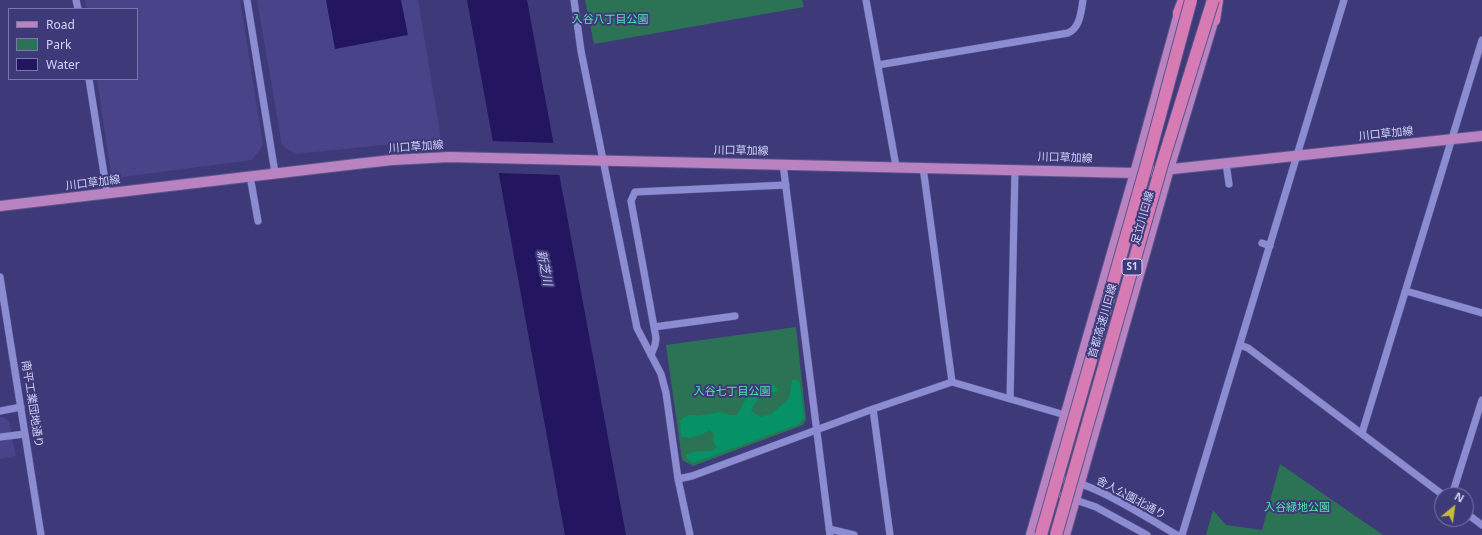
<!DOCTYPE html>
<html>
<head>
<meta charset="utf-8">
<style>
	body { margin:0 }
	#map { position:relative; width:1482px; height:535px; overflow:hidden; background:#3e3a79; font-family:"Noto Sans",sans-serif }
	canvas { display:block }
	.legend { position:absolute; left:8px; top:8px; width:130px; height:72px; box-sizing:border-box; background:#3e3a79; border:1px solid #7977ac; margin:0; padding:5px 7px; list-style:none; font-size:12px; color:#d1d3f8 }
	.legend li { display:flex; align-items:center; gap:8px; height:20px }
	.legend b { width:20px; border:1px solid #7977ac }
	.north { position:absolute; left:1434px; top:487px; width:40px; height:40px; box-sizing:border-box; background:#3e3a79; border:1px solid #7977ac; border-radius:50%; rotate:29deg; font-size:11px; font-weight:700; line-height:16px; text-align:center; color:#d1d3f8 }
	.north::after { content:''; display:block; margin:auto; width:14px; height:18px; background:#c8bb3b; clip-path:polygon(50% 0,100% 100%,50% 72%,0 100%) }
</style>
</head>
<body>
<div id="map">
<canvas width="1482" height="535"></canvas>
<ul class="legend">
<li><b style="height:5px;background:#b982c0"></b>Road</li>
<li><b style="height:11px;background:#2c7255"></b>Park</li>
<li><b style="height:11px;background:#231560"></b>Water</li>
</ul>
<div class="north">N</div>
</div>
<script>
const c = document.querySelector('canvas').getContext('2d');
c.lineJoin = 'round';
function fillPath(path, color) { c.fillStyle = color; c.fill(path, 'evenodd'); }
function stroke(path, color, width, dash) { c.strokeStyle = color; c.lineWidth = width; c.lineCap = dash ? 'butt' : 'round'; c.setLineDash(dash || []); c.stroke(path); }
function write(font, color, halo, rows, align = 'center') {
  c.font = font + ' "Noto Sans","Noto Sans JP",sans-serif'; c.lineWidth = 4; c.setLineDash([]); c.textBaseline = 'middle'; c.strokeStyle = halo; c.fillStyle = color; for (const [text, x, y, turn = 0] of rows) {
    c.save(); c.translate(x, y); c.rotate((+turn || 0) * Math.PI / 180); c.textAlign = isNaN(turn) ? turn : align; if (halo) c.strokeText(text, 0, 0); c.fillText(text, 0, 0); c.restore();
  }
}
fillPath(new Path2D(`
	M 85,0 L 240,0 L 263,145 L 252,160 L 115,178 L 111,173 L 97,79 L 137,79 L 137,9 L 87,9 Z
	M 257,0 L 418,0 L 441,139 L 295,154 L 282,145 Z
	M 0,417 L 3,417 L 9,421 L 16,456 L 0,459 Z`), '#494489');
fillPath(new Path2D(`
	M 585,0 L 802,0 L 804,7 L 594,44 Z
	M 796,327 L 806,419 L 803,425 L 693,466 L 682,460 L 666,345 Z
	M 1280,464 L 1383,535 L 1206,535 L 1213,510 L 1226,525 L 1262,530 Z`), '#2c7255');
fillPath(new Path2D(`
	M 794,379 L 800,383 L 804,418 L 799,424 L 694,463 L 687,459 L 686,455 L 696,451 L 710,451 L 717,448 L 713,440 L 714,434 L 710,430 C 700,435 692,440 681,436 L 680,421 C 690,411 691,417 702,415 C 707,415 713,413 718,412 C 724,412 728,416 736,415 C 746,404 747,388 761,384 C 765,383 770,384 774,385 L 778,390 C 773,394 770,393 765,394 C 758,396 754,405 751,411 L 760,417 L 771,414 L 789,399 L 792,381 Z`), '#069266');
fillPath(new Path2D(`
	M 326,0 L 401,0 L 408,35 L 335,49 Z
	M 467,0 L 527,0 L 626,535 L 565,535 Z`), '#231560');
fillPath(new Path2D(`
	M 491,141 L 555,143 L 561,175 L 497,173 Z`), '#3e3a79');
const minor = new Path2D(`
	M 76,0 L 78,9
	M 247,0 L 275,173
	M 574,0 L 581,51 L 637,328 L 661,374 L 666,393 L 678,479 L 690,535
	M 866,0 L 896,166
	M 878,65 L 1068,33 C 1080,28 1081,12 1083,0
	M 89,79 L 107,193
	M 1226,163 L 1229,184
	M 783,164 L 830,535
	M 923,167 L 952,382
	M 250,176 L 258,221
	M 1262,243 L 1270,246
	M 0,277 L 41,535
	M 1406,291 L 1482,313
	M 654,327 L 735,316
	M 1240,345 L 1248,348 L 1443,495
	M 651,355 L 655,345 L 656,338 L 631,201 L 635,192 L 786,185
	M 1010,399 L 1015,169
	M 873,409 L 890,535
	M 0,411 L 21,407
	M 1362,433 L 1482,40
	M 0,437 L 25,434
	M 678,479 L 692,476 L 873,409 L 952,382 L 1065,415
	M 1055,480 C 1081,474 1152,521 1177,535
	M 1053,489 L 1058,494 L 1096,507 L 1147,535
	M 1452,495 L 1482,400
	M 1466,513 L 1482,525
	M 829,529 L 854,535
	M 1182,535 L 1344,0`);
const major = new Path2D(`
	M 0,206 L 356,164 L 392,160 L 449,157 L 1135,173 L 1482,136
	M 1031,535 L 1135,173 L 1181,6
	M 1065,535 L 1169,169 L 1216,12`);
const highway = new Path2D(`
	M 1179,13 L 1184,0
	M 1214,20 L 1217,0`);
stroke(minor, '#59558a', 8);
stroke(major, '#59558a', 12);
stroke(highway, '#59558a', 14);
stroke(minor, '#8c8cd2', 7);
stroke(major, '#b982c0', 10);
stroke(highway, '#d77bb4', 12);
const highwayBridge = new Path2D(`
	M 1041,535 L 1146,167 L 1191,0
	M 1056,535 L 1162,164 L 1213,0`);
stroke(highwayBridge, '#59558a', 14, []);
stroke(highwayBridge, '#d77bb4', 12);
for (const [x, y, w] of [
	[1132,267,20]
]) { const box = new Path2D(); box.roundRect(x - w / 2, y - 8, w, 16, 3); c.fillStyle = '#3e3a79'; c.fill(box); stroke(box, '#d1d3f8', 1); }
write('bold 10px', '#d1d3f8', null, [
	["S1",1132,267]
]);
write('11px', '#4de6aa', '#3e3a79', [
	["入谷八丁目公園",610,20],
	["入谷七丁目公園",732,392],
	["入谷緑地公園",1297,508]
]);
write('11px', '#d1d3f8', '#3e3a79', [
	["川口草加線",1386,134,-6],
	["川口草加線",416,147,-4],
	["川口草加線",741,151,1],
	["川口草加線",1065,158,2],
	["川口草加線",93,183,-7],
	["足立川口線",1143,218,-74],
	["首都高速川口線",1103,321,-74],
	["南平工業団地通り",32,404,81],
	["舎人公園北通り",1131,498,28]
]);
write('italic 12px', '#c1c3ef', '#3e3a79', [
	["新芝川",544,268,79]
]);
</script>
</body>
</html>
